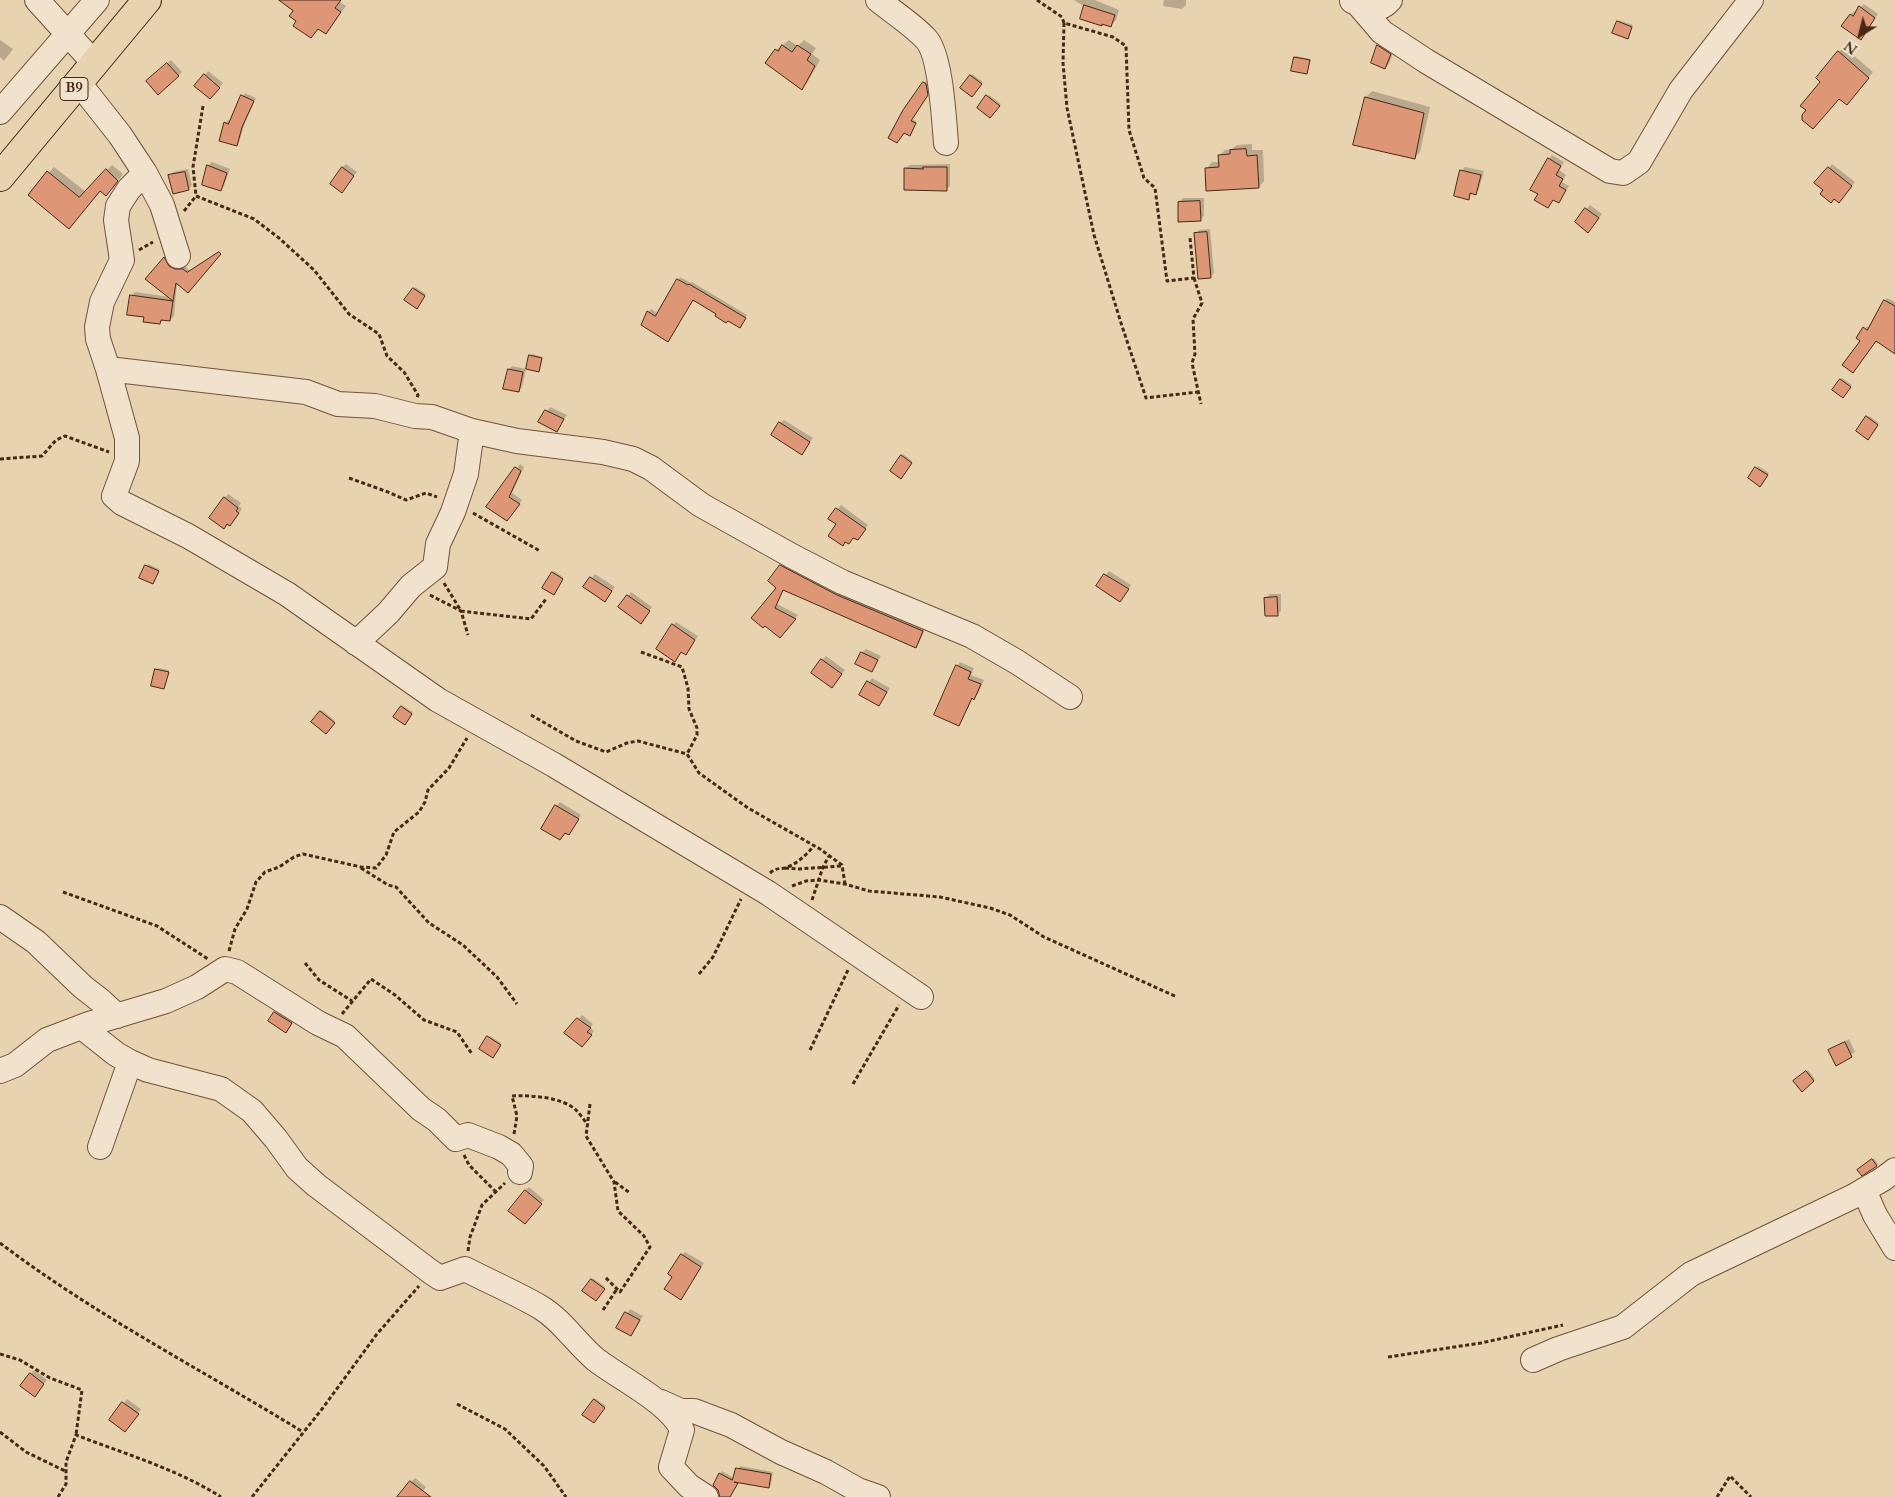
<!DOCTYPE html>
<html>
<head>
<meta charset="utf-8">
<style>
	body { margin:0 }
	#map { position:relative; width:1895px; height:1497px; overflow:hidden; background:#e8d3b1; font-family:Cardo,serif }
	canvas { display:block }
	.north { position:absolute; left:1835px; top:10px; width:50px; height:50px; -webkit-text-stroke:4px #f0e2cc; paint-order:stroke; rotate:216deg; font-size:14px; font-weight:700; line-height:20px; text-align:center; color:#482813 }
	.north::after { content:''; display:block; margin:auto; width:18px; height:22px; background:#482813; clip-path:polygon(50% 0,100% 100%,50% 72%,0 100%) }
</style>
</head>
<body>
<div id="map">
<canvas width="1895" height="1497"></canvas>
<div class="north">N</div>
</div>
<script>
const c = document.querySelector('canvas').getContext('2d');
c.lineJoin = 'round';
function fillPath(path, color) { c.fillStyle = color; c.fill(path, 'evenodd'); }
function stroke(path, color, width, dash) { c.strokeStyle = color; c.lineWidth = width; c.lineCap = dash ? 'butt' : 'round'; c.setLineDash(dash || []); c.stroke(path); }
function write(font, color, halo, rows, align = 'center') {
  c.font = font + ' Cardo,serif'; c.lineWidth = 5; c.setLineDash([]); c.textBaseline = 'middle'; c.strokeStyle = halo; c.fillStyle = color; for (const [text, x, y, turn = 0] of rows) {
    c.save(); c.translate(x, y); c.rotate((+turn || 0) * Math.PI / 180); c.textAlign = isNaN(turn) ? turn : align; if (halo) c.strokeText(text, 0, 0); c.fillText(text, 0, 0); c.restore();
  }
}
fillPath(new Path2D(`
	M 281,0 L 341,0 L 340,2 L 346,6 L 326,33 L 319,28 L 311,37 L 298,21 L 295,10 Z
	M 1074,0 L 1095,0 L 1119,10 L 1116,20 L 1110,26 L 1103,23 L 1101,25 L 1085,7 Z
	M 1164,0 L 1186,0 L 1186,5 L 1182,9 L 1163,6 Z
	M 1864,4 L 1878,14 L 1864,34 L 1851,15 L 1854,11 L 1856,12 Z
	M 1619,20 L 1633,25 L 1627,38 L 1618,22 Z
	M 0,40 L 13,49 L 4,61 L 0,57 Z
	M 789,40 L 798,46 L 804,40 L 816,48 L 812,54 L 820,60 L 807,83 L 801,89 L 776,50 Z
	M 1382,42 L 1394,50 L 1389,64 L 1385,68 L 1378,46 Z
	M 1844,47 L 1873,72 L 1852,98 L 1839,98 L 1822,82 L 1839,52 Z
	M 1296,56 L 1311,59 L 1307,73 L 1295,58 Z
	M 171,60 L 182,72 L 178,76 L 151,77 Z
	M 208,71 L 223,83 L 214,94 L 205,75 Z
	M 972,74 L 983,82 L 972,96 L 962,88 Z
	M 925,81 L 927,82 L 929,93 L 912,119 L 917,122 L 911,133 L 904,131 L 904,111 Z
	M 1372,91 L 1430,107 L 1420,152 L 1414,158 L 1355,144 L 1366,97 Z
	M 245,93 L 256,98 L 245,123 L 239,142 L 236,145 L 225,123 L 228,120 L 231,121 Z
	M 989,95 L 1001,104 L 990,117 L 978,108 Z
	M 1252,144 L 1252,150 L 1263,150 L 1264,181 L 1259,187 L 1207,168 L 1212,162 L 1220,162 L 1220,155 L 1225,150 L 1232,149 L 1237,145 Z
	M 1552,155 L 1564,162 L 1559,170 L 1566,175 L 1562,182 L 1569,186 L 1559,202 L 1554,199 L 1548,207 L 1549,159 Z
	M 212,162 L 230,169 L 224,186 L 221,189 L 208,166 Z
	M 346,164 L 357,172 L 342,191 L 342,168 Z
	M 950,164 L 950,186 L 946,189 L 905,169 L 909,165 Z
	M 1832,164 L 1855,182 L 1842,197 L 1825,190 L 1829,168 Z
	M 112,165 L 123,174 L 112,189 L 101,189 L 74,222 L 29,195 L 54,167 L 86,192 Z
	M 1465,167 L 1484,171 L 1479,189 L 1476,193 L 1473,193 L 1468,198 L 1461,171 Z
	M 188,169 L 192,185 L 189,189 L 170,176 L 173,172 Z
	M 1183,198 L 1204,198 L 1204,216 L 1200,220 L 1179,202 Z
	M 1590,205 L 1602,214 L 1592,227 L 1576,222 Z
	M 1210,229 L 1214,273 L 1211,276 L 1195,234 L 1199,230 Z
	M 222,250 L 190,289 L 177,283 L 174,316 L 170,320 L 164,319 L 160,323 L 146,316 L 131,296 L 135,292 L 170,297 L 147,279 L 167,256 L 179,267 L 186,267 L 190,271 Z
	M 680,277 L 691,283 L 692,282 L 747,315 L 742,324 L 718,314 L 694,299 L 668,340 L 648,312 L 651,309 L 658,313 Z
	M 415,287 L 426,294 L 418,306 L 406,300 Z
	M 1887,298 L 1895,302 L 1895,353 L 1877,340 L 1861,341 L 1857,338 L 1867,326 L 1870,328 Z
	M 532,354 L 543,357 L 539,370 L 530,356 Z
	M 512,366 L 526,369 L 522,387 L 519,391 L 509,369 Z
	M 1842,378 L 1852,385 L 1843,396 L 1833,389 Z
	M 550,407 L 567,415 L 557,431 L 540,422 Z
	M 1869,416 L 1879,423 L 1869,437 L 1867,417 Z
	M 784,420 L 813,438 L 802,454 L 780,423 Z
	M 903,454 L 912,461 L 902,476 L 902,456 Z
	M 520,464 L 524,467 L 512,493 L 522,500 L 511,516 L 488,507 Z
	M 1758,466 L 1769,473 L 1762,484 L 1749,478 Z
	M 228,494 L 241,503 L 239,506 L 242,509 L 233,521 L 225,498 Z
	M 841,505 L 868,525 L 861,535 L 854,536 L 830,519 Z
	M 785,562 L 926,627 L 919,643 L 916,647 L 784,589 L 777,604 L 798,615 L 783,632 L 765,624 L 778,588 L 781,566 Z
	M 148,564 L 159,569 L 154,582 L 141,578 Z
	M 554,571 L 563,577 L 555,592 L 553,573 Z
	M 1109,571 L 1131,585 L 1120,600 L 1098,586 Z
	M 595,574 L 615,587 L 605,601 L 585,587 Z
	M 631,592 L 652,607 L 644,618 L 628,596 Z
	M 1270,594 L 1281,594 L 1281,611 L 1277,614 L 1266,598 Z
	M 676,622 L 698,636 L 686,653 L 673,625 Z
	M 866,649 L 881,656 L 871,671 L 862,653 Z
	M 826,656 L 845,670 L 832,687 L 822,660 Z
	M 960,662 L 974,668 L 971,675 L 984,680 L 978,694 L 973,698 L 962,720 L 959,724 L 957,666 Z
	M 158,668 L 169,670 L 164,688 L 153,685 Z
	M 872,678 L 890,688 L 879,705 L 861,695 Z
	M 403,706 L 413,712 L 406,722 L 402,707 Z
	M 322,710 L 335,721 L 326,732 L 313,722 Z
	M 560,802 L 581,815 L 572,830 L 568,834 L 566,832 L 560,839 L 556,806 Z
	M 279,1009 L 295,1019 L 289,1027 L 270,1021 Z
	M 582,1015 L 593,1024 L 590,1028 L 594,1031 L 585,1042 L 566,1033 Z
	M 490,1036 L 501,1043 L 494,1055 L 488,1037 Z
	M 1849,1039 L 1855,1052 L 1836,1064 L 1829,1051 Z
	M 1808,1070 L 1815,1079 L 1802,1090 L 1795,1081 Z
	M 1874,1158 L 1878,1164 L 1862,1174 L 1859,1170 Z
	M 529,1187 L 544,1200 L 528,1219 L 525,1191 Z
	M 685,1252 L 704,1263 L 684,1295 L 674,1276 L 682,1255 Z
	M 593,1278 L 605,1287 L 597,1298 L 592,1280 Z
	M 630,1309 L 643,1316 L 630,1335 L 618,1327 Z
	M 34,1370 L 47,1380 L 38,1391 L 31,1374 Z
	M 127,1399 L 141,1409 L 129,1427 L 111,1420 Z
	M 596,1399 L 606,1406 L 595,1420 L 595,1400 Z
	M 740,1466 L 773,1472 L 771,1484 L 768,1487 L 739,1481 L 730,1496 L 720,1474 L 722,1471 L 734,1478 Z
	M 415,1478 L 426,1487 L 418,1497 L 399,1496 Z`), '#0003');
const building = new Path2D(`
	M 279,0 L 341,0 L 335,8 L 341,12 L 326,34 L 318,29 L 311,38 L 293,26 L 296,21 L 289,16 L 293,11 Z
	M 1084,5 L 1115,15 L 1111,27 L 1102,24 L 1102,26 L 1080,19 Z
	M 1859,6 L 1875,18 L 1861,40 L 1841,26 L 1850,14 L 1853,16 Z
	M 1617,21 L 1632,27 L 1628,39 L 1612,33 Z
	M 782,45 L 792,52 L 797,45 L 811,54 L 807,60 L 815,66 L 802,90 L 765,63 L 775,49 L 778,51 Z
	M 1377,45 L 1391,54 L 1385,69 L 1371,63 Z
	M 1838,51 L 1869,78 L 1847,105 L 1839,99 L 1813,129 L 1802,120 L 1802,115 L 1806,110 L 1800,106 L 1820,82 L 1816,78 Z
	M 1294,57 L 1310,60 L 1307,74 L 1291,71 Z
	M 167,63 L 179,76 L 158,95 L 146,81 Z
	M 204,74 L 220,88 L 210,99 L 194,86 Z
	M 970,75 L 982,84 L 972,97 L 960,88 Z
	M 923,82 L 926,84 L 928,95 L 911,121 L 916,123 L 910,136 L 904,133 L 897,143 L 888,138 L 903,110 Z
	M 241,95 L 254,101 L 242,127 L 237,146 L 219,141 L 224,122 L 228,124 Z
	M 986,95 L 1000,106 L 990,118 L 977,108 Z
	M 1365,97 L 1424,113 L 1415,159 L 1353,145 Z
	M 1246,149 L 1247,156 L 1257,155 L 1259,188 L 1206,191 L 1205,168 L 1219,167 L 1218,155 L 1230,154 L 1230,150 Z
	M 1548,158 L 1561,166 L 1556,175 L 1563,179 L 1559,186 L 1566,190 L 1559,203 L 1553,200 L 1548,208 L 1534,200 L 1538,194 L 1530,190 Z
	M 207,165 L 227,173 L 221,191 L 202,185 Z
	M 342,167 L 354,176 L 342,193 L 330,184 Z
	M 923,167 L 947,167 L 947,191 L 904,190 L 904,168 L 923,169 Z
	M 1828,167 L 1852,186 L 1839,203 L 1834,199 L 1831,203 L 1820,194 L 1823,190 L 1814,183 Z
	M 106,169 L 118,181 L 106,196 L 100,191 L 69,229 L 28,195 L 47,171 L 79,197 Z
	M 1460,170 L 1481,175 L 1476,195 L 1470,193 L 1469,200 L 1454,196 Z
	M 185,172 L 189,190 L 173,194 L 168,175 Z
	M 1200,201 L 1201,221 L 1178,222 L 1178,202 Z
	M 1585,208 L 1599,218 L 1588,233 L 1575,222 Z
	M 1207,232 L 1211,278 L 1198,279 L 1194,233 Z
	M 219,252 L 221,254 L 188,293 L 176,283 L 173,301 L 145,279 L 164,257 L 169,266 L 175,269 L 183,269 L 187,272 Z
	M 677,279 L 688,285 L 689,284 L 746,318 L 740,328 L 728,321 L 726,323 L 715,316 L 716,314 L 693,300 L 668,342 L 641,325 L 647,311 L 655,316 Z
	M 413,288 L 425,296 L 417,309 L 404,300 Z
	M 130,295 L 173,301 L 170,321 L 161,320 L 160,324 L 143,322 L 144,317 L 127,315 Z
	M 1884,300 L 1895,306 L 1895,354 L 1876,341 L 1853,373 L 1842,365 L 1860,341 L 1856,338 L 1863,327 L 1867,330 Z
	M 529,355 L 542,358 L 539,372 L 526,369 Z
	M 508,369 L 523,372 L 519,392 L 503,389 Z
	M 1840,379 L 1851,387 L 1843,398 L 1832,390 Z
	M 545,410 L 564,419 L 557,432 L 538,422 Z
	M 1866,416 L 1878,425 L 1868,440 L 1856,431 Z
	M 779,422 L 810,442 L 802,455 L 771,435 Z
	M 901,455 L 912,463 L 901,479 L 890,471 Z
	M 515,467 L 521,471 L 509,497 L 520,504 L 507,521 L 486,507 Z
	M 1755,467 L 1768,475 L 1760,487 L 1748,478 Z
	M 224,497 L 238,508 L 236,511 L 239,513 L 230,526 L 227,524 L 224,529 L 209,518 Z
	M 836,508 L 866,529 L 858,540 L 853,538 L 849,544 L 845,542 L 843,546 L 828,536 L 836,524 L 828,519 Z
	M 145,565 L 159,571 L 153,584 L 139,578 Z
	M 780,565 L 837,595 L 923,631 L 916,648 L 783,590 L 775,608 L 796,619 L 780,638 L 765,626 L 763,628 L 751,618 L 776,588 L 768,581 Z
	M 552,572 L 563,579 L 554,595 L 542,588 Z
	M 1104,574 L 1129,589 L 1120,602 L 1096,586 Z
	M 590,577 L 612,591 L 605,602 L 583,587 Z
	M 627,595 L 650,611 L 641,624 L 618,607 Z
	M 1277,597 L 1278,616 L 1265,616 L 1264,598 Z
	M 672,624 L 695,640 L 686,655 L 681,652 L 675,662 L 656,649 Z
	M 861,652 L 878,660 L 872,672 L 855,664 Z
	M 821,659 L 842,674 L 832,688 L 811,673 Z
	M 956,665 L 971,672 L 968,679 L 981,684 L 974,700 L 972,698 L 959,726 L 934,715 Z
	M 155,669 L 169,672 L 164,689 L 151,686 Z
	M 867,681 L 887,692 L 879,706 L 859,695 Z
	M 401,706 L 412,714 L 405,725 L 393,717 Z
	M 320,711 L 335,723 L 326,734 L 311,722 Z
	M 555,805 L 579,819 L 569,835 L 565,833 L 560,840 L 541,829 Z
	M 274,1012 L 292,1023 L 286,1033 L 268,1021 Z
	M 577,1018 L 591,1028 L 587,1032 L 592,1035 L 582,1047 L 564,1033 Z
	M 487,1036 L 501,1045 L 493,1058 L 479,1049 Z
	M 1845,1042 L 1852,1057 L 1836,1066 L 1828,1050 Z
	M 1806,1071 L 1814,1081 L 1802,1092 L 1793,1081 Z
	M 1872,1159 L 1877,1166 L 1862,1176 L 1857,1170 Z
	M 525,1190 L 542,1204 L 525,1224 L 508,1211 Z
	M 681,1254 L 701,1267 L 681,1300 L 664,1289 L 672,1277 L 668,1274 Z
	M 591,1279 L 605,1289 L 596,1301 L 582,1291 Z
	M 625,1312 L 640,1320 L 631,1336 L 616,1328 Z
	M 30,1373 L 44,1384 L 35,1397 L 20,1386 Z
	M 594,1399 L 605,1408 L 594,1423 L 582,1415 Z
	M 122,1402 L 139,1414 L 125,1432 L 109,1420 Z
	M 736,1468 L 771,1474 L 769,1488 L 734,1482 L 738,1483 L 730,1497 L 720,1497 L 718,1490 L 713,1485 L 719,1473 L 732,1480 Z
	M 410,1481 L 431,1497 L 397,1497 Z`);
fillPath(building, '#de9776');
stroke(building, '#482813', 1);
const minor = new Path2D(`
	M 37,0 L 94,63
	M 878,0 C 894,13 912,24 926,39 C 941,55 944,120 946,143
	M 1352,1 C 1366,8 1379,13 1390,0
	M 1358,4 L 1382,32 L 1426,61 L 1610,171 L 1623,173 L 1639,162 L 1681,90 L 1751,0
	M 79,83 L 120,135 L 145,173 L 129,189 L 118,206 L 116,220 L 122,260 L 102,302 L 97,327 L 98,339 L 108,369 L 127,438 L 127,461 L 114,496 L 122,503 L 188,536 L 287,594 L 438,700 L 554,765 L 768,893 L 921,997
	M 0,112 L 97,0
	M 145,173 L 162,205 L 178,256
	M 108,369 L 306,392 L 338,404 L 375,406 L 415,416 L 432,417 L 472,431 L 517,441 L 603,452 L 633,459 L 651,468 L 701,505 L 792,556 L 842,582 L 972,636 L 1017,662 L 1070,697
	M 356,643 L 388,613 L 411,586 L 435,567 L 438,544 L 453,512 L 466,474 L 472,431
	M 0,917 L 36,942 L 83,987 L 101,1001 L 117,1016
	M 82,1027 L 116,1054 L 130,1062 L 148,1070 L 221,1089 L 252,1111 L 276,1139 L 297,1168 L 316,1185 L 431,1272 L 440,1278 L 465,1269 C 490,1282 516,1293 540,1307 C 562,1320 576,1343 595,1359 C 619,1378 671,1403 682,1430 L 671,1467 L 689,1486 L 706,1497
	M 0,1071 L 15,1065 L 47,1040 L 89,1024 L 166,1001 L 197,987 L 225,969 L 237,972 L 318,1023 L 345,1036 L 421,1109 L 437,1120 L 456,1139 L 468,1135 L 499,1147 L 511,1154 L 521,1166 L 520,1172
	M 100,1147 L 130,1062
	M 1864,1190 L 1875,1215 L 1895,1248
	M 1533,1360 L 1558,1349 L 1623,1327 L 1691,1274 L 1854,1196 L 1883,1179 L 1895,1170
	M 661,1402 L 681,1411 L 694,1411 L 731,1425 L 781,1452 L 826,1472 L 858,1490 L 878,1497`);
const highway = new Path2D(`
	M 0,177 L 147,0`);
stroke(minor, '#70533a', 26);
stroke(highway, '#482813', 30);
stroke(new Path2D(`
	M 1037,0 L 1062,17 L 1064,23 L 1113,37 L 1126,46 L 1129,130 L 1144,178 L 1155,188 L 1167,281 L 1194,278 L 1190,238
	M 1064,23 L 1063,63 L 1067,108 L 1094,235 L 1121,323 L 1146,398 L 1198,392
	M 203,106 L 193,167 L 196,196 L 254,219 L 279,238 L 314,270 L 349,314 L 379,334 L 387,356 L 404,372 L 418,395 L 417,398
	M 184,211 L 196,196
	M 139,250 L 153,242
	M 1194,278 L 1202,303 L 1193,319 L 1195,354 L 1192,363 L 1201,404
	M 0,459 L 42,456 L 56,440 L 65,436 L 109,452
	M 349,478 L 388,492 L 406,500 L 426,493 L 437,497
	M 473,513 L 540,551
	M 444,583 L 461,611 L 531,619 L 546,599
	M 430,595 L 461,611 L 468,635
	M 641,652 L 682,667 L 688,688 L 689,709 L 697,728 L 697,735 L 687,754
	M 531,715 L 576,741 L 606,752 L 627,743 L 638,741 L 687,754 L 699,773 L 748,808 L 820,849 L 842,865 L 845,884
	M 361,868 L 388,885 L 396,887 L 429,923 L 463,945 L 497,977 L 517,1004
	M 785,868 L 799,869 L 841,866
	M 770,873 C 776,868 778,869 785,868 C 797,864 806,855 814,846
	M 792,886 L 806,881 L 819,880 L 845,884 L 869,891 L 940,897 L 990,908 L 1010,915 L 1044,937 L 1177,997
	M 63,892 L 157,926 L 208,959
	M 812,900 L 823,867 L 829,856
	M 229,951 L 235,929 L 247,909 L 256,882 L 265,872 L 279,867 L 294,857 L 303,854 L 361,867 L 376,868 L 386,855 L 394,832 L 419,812 L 425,802 L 428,790 L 449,768 L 467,738
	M 305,963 L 319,980 L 352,1001
	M 699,974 L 713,957 L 741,899
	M 342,1014 L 371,979 L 395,995 L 424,1020 L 457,1032 L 472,1054
	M 810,1050 L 848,970
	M 853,1084 L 899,1005
	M 590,1104 L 586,1136 L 614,1182 L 618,1211 L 644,1236 L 650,1247 L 620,1292 L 605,1277
	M 514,1134 L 517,1116 L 512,1096 C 530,1095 562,1097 576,1110 C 580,1114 584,1120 588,1125
	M 464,1155 L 469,1165 L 495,1191
	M 615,1182 L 630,1193
	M 0,1243 C 95,1315 202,1370 303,1432
	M 468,1251 L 470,1237 L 482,1205 L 505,1183
	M 603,1310 L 617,1289
	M 0,1354 L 20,1360 L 50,1378 L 82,1390 L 76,1435
	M 1388,1357 L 1481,1343 L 1563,1325
	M 457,1404 L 505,1429 L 544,1466 L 566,1497
	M 0,1432 L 26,1452 L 65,1471
	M 58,1497 L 66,1484 L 66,1462 L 76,1435 C 125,1454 177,1469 221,1497
	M 252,1497 L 322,1409 L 377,1334 L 419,1286
	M 1717,1497 L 1730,1476 L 1751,1497`), '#482813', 3, [4, 2.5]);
stroke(minor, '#f0e2cc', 24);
stroke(highway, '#e8d3b1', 28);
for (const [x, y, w] of [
	[74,89,28]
]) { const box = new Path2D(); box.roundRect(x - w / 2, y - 11.5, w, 23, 4); c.fillStyle = '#f0e2cc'; c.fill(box); stroke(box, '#482813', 1); }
write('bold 14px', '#482813', null, [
	["B9",74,89]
]);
</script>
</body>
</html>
